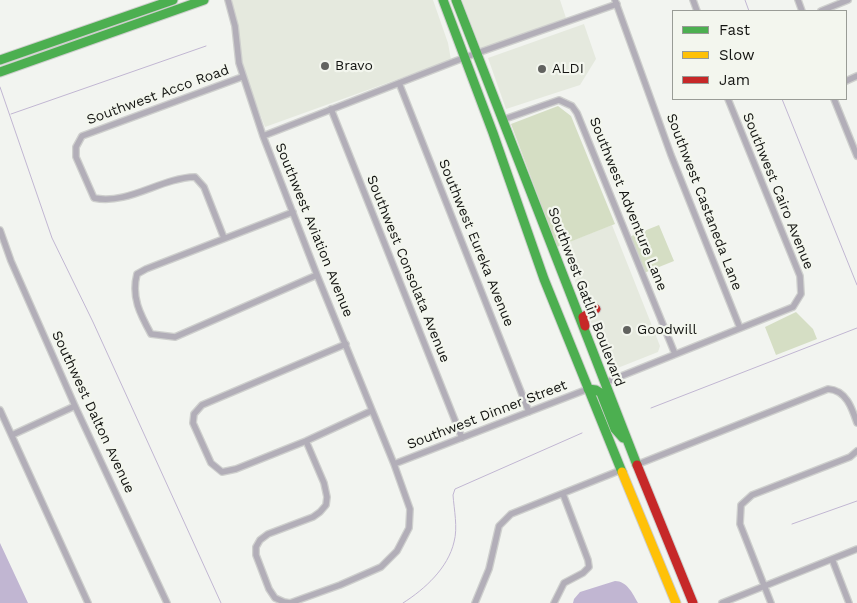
<!DOCTYPE html>
<html>
<head>
<meta charset="utf-8">
<style>
	body { margin:0 }
	#map { position:relative; width:857px; height:603px; overflow:hidden; background:#f2f4f0; font-family:"Work Sans",sans-serif }
	canvas { display:block }
	.legend { position:absolute; left:672px; top:10px; width:175px; height:90px; box-sizing:border-box; background:#f3f6ee; border:1px solid #999c96; margin:0; padding:6px 9px; list-style:none; font-size:15px; color:#131411 }
	.legend li { display:flex; align-items:center; gap:10px; height:25px }
	.legend b { width:25px; border:1px solid #999c96 }
</style>
</head>
<body>
<div id="map">
<canvas width="857" height="603"></canvas>
<ul class="legend">
<li><b style="height:6px;background:#4caf50"></b>Fast</li>
<li><b style="height:6px;background:#ffc107"></b>Slow</li>
<li><b style="height:6px;background:#c62828"></b>Jam</li>
</ul>
</div>
<script>
const c = document.querySelector('canvas').getContext('2d');
c.lineJoin = 'round';
function fillPath(path, color) { c.fillStyle = color; c.fill(path, 'evenodd'); }
function stroke(path, color, width, dash) { c.strokeStyle = color; c.lineWidth = width; c.lineCap = dash ? 'butt' : 'round'; c.setLineDash(dash || []); c.stroke(path); }
function write(font, color, halo, rows, align = 'center') {
  c.font = font + ' "Work Sans",sans-serif'; c.lineWidth = 4.5; c.setLineDash([]); c.textBaseline = 'middle'; c.strokeStyle = halo; c.fillStyle = color; for (const [text, x, y, turn = 0] of rows) {
    c.save(); c.translate(x, y); c.rotate((+turn || 0) * Math.PI / 180); c.textAlign = isNaN(turn) ? turn : align; if (halo) c.strokeText(text, 0, 0); c.fillText(text, 0, 0); c.restore();
  }
}
fillPath(new Path2D(`
	M 231,0 L 433,0 L 448,43 L 451,60 L 265,127 L 247,80 L 241,55 L 237,25 Z
	M 462,0 L 560,0 L 566,18 L 481,49 Z
	M 584,24 L 596,59 L 580,85 L 506,109 L 488,58 Z
	M 612,225 L 660,346 L 658,352 L 610,371 L 561,245 Z`), '#e5e9de');
fillPath(new Path2D(`
	M 558,106 L 571,116 L 615,224 L 557,247 L 511,124 Z
	M 659,225 L 674,261 L 644,273 L 629,237 Z
	M 796,312 L 813,329 L 817,339 L 776,355 L 765,327 Z`), '#d5dec4');
fillPath(new Path2D(`
	M 0,543 L 28,603 L 0,603 Z
	M 615,581 C 627,581 633,594 638,603 L 573,603 L 574,599 L 580,592 Z`), '#c1b6d2');
stroke(new Path2D(`
	M 745,0 L 749,11
	M 0,87 L 52,238 L 93,322 L 221,603
	M 782,99 L 857,285
	M 11,114 L 206,46
	M 651,408 L 857,328
	M 792,524 L 857,501
	M 403,603 C 425,589 448,568 454,542 C 458,528 454,509 453,495 L 455,489 L 582,433`), '#c1b6d2', 1);
const street = new Path2D(`
	M 228,0 L 235,26 L 239,63 L 263,136 L 317,275 L 394,464 L 410,509 L 409,528 L 397,551 L 381,567 L 340,585 L 301,599 L 290,603 L 284,602 L 275,598 L 269,589 L 256,555 L 256,547 L 260,540 L 268,534 L 313,517 L 320,512 L 326,505 L 327,497 L 324,483 L 306,441
	M 615,0 L 671,155 L 740,328
	M 693,0 L 697,11
	M 798,0 L 802,11
	M 821,11 L 848,0
	M 846,81 L 857,76
	M 399,83 L 529,412
	M 834,99 L 857,156
	M 331,109 L 462,438
	M 502,120 L 559,100 L 572,106 L 577,113 L 675,354
	M 263,136 L 466,57 L 617,4
	M 293,212 L 146,269 L 137,274 C 131,297 140,314 151,334 L 175,337 L 317,275
	M 0,230 L 11,261 L 75,406 L 167,603
	M 224,238 L 204,187 L 195,177 C 160,178 129,205 94,198 L 76,157 L 76,147 L 82,136 L 242,77
	M 346,344 L 202,405 L 194,414 L 193,423 L 211,463 L 222,472 L 236,469 L 306,441 L 371,411
	M 604,383 L 793,307 L 801,294 L 800,276 L 728,99
	M 0,410 L 88,603
	M 12,435 L 75,406
	M 394,464 L 588,389
	M 636,465 L 828,389 C 846,390 852,408 857,423
	M 832,559 L 849,603
	M 475,603 L 489,569 L 499,526 L 511,514 L 621,470
	M 554,603 L 564,583 L 583,573 L 589,567 L 588,560 L 563,494
	M 722,603 L 857,549
	M 771,603 L 740,524 L 741,505 L 752,495 L 850,457 L 857,451`);
const fast = new Path2D(`
	M 443,0 L 493,133 L 544,279 L 622,472
	M 456,0 L 637,465
	M 0,60 L 173,0
	M 0,72 L 204,0
	M 588,389 L 596,390 L 601,393 L 615,429 L 623,438`);
const slow = new Path2D(`
	M 622,472 L 676,603`);
const jam = new Path2D(`
	M 585,326 L 583,317 L 596,309
	M 637,465 L 693,603`);
stroke(street, '#cecfcd', 8);
stroke(fast, '#cecfcd', 11);
stroke(slow, '#cecfcd', 11);
stroke(jam, '#cecfcd', 11);
stroke(street, '#b2aeb8', 5.5);
stroke(fast, '#4caf50', 9);
stroke(slow, '#ffc107', 9);
stroke(jam, '#c62828', 9);
for (const [x, y, r, color] of [
	[325,66,5,"#61625f"],
	[542,69,5,"#61625f"],
	[627,330,5,"#61625f"]
]) { const dot = new Path2D(); dot.arc(x, y, r, 0, 2 * Math.PI); c.fillStyle = color; c.fill(dot); stroke(dot, '#f3f6ee', 2); }
write('14px', '#131411', '#f3f6ee', [
	["Bravo",335,66],
	["ALDI",552,69],
	["Goodwill",637,330]
], 'left');
write('14px', '#131411', '#f3f6ee', [
	["Southwest Acco Road",158,95,-20],
	["Southwest Cairo Avenue",778,191,68],
	["Southwest Castaneda Lane",704,202,69],
	["Southwest Adventure Lane",628,204,68],
	["Southwest Aviation Avenue",314,230,68],
	["Southwest Eureka Avenue",476,243,68],
	["Southwest Consolata Avenue",408,269,68],
	["Southwest Gatlin Boulevard",586,297,69],
	["Southwest Dalton Avenue",93,412,65],
	["Southwest Dinner Street",487,415,-21]
]);
</script>
</body>
</html>
